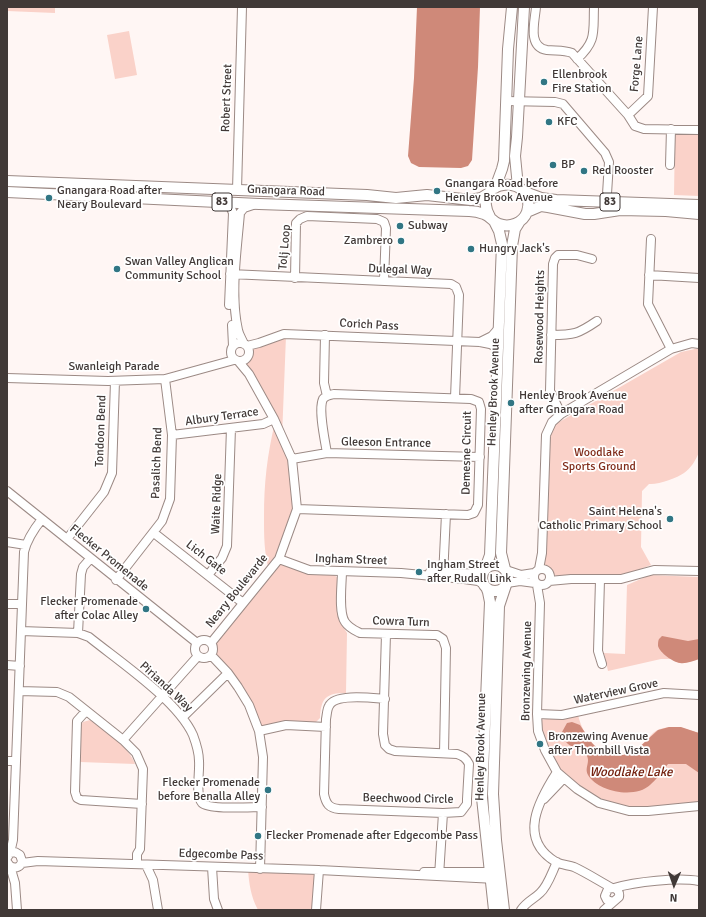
<!DOCTYPE html>
<html>
<head>
<meta charset="utf-8">
<style>
	body { margin:0 }
	#map { position:relative; width:706px; height:917px; overflow:hidden; background:#fff6f4; font-family:Signika,sans-serif }
	canvas { display:block }
	.frame { position:absolute; inset:0; border:8px solid #413937; pointer-events:none }
	.north { position:absolute; left:654px; top:865px; width:40px; height:40px; -webkit-text-stroke:3px #fff; paint-order:stroke; rotate:182deg; font-size:11px; font-weight:700; line-height:16px; text-align:center; color:#413937 }
	.north::after { content:''; display:block; margin:auto; width:14px; height:18px; background:#413937; clip-path:polygon(50% 0,100% 100%,50% 72%,0 100%) }
</style>
</head>
<body>
<div id="map">
<canvas width="706" height="917"></canvas>
<div class="frame"></div>
<div class="north">N</div>
</div>
<script>
const c = document.querySelector('canvas').getContext('2d');
c.lineJoin = 'round';
function fillPath(path, color) { c.fillStyle = color; c.fill(path, 'evenodd'); }
function stroke(path, color, width, dash) { c.strokeStyle = color; c.lineWidth = width; c.lineCap = dash ? 'butt' : 'round'; c.setLineDash(dash || []); c.stroke(path); }
function write(font, color, halo, rows, align = 'center') {
  c.font = font + ' Signika,sans-serif'; c.lineWidth = 3.5; c.setLineDash([]); c.textBaseline = 'middle'; c.strokeStyle = halo; c.fillStyle = color; for (const [text, x, y, turn = 0] of rows) {
    c.save(); c.translate(x, y); c.rotate((+turn || 0) * Math.PI / 180); c.textAlign = isNaN(turn) ? turn : align; if (halo) c.strokeText(text, 0, 0); c.fillText(text, 0, 0); c.restore();
  }
}
fillPath(new Path2D(`
	M 7,7 L 55,7 L 55,13 L 7,11 Z
	M 129,31 L 137,75 L 115,79 L 107,35 Z
	M 675,133 L 699,134 L 699,196 L 674,195 Z
	M 286,336 L 282,437 L 292,458 L 294,509 L 277,558 L 269,570 C 264,553 264,535 264,517 C 264,483 267,456 275,422 L 251,380 L 244,361 L 247,358 L 247,349 Z
	M 695,349 L 699,349 L 699,452 C 696,460 691,468 684,473 C 677,478 658,485 649,484 L 642,491 L 641,547 L 651,565 L 619,577 L 601,578 L 557,576 L 548,573 L 543,568 L 547,439 L 554,425 L 681,352 Z
	M 277,563 L 333,574 L 339,579 L 338,614 L 342,625 L 347,633 L 346,693 C 326,693 321,698 320,718 L 314,724 L 263,727 L 259,725 L 216,657 L 213,644 Z
	M 650,575 L 699,577 L 699,659 L 688,662 L 679,663 L 672,659 L 661,659 L 608,671 L 604,653 L 625,654 L 627,585 Z
	M 578,715 C 584,741 609,769 637,750 C 645,745 650,732 660,729 C 674,724 686,729 699,733 L 699,802 L 654,807 L 626,808 L 601,802 L 572,784 L 555,764 L 543,741 L 539,720 Z
	M 90,720 C 104,729 130,748 135,764 L 80,762 L 81,725 L 83,722 Z
	M 248,869 L 320,872 L 316,910 L 258,910 C 251,897 249,884 248,869 Z`), '#fad2c9');
fillPath(new Path2D(`
	M 417,7 L 480,7 L 478,67 L 472,160 L 468,166 L 461,168 L 419,167 L 411,163 L 408,156 L 414,78 Z
	M 662,636 L 688,641 L 699,639 L 699,659 C 693,661 686,664 680,663 C 673,662 660,653 658,646 C 658,643 658,641 659,639 Z
	M 572,722 L 580,725 L 592,743 L 598,749 L 604,753 L 615,755 L 623,755 L 636,750 L 658,730 L 669,727 L 681,727 L 699,733 L 699,773 L 686,764 L 668,764 C 662,771 657,779 650,785 C 635,799 598,792 588,775 C 585,769 588,766 588,760 C 588,757 586,754 585,751 C 572,746 565,747 562,732 L 567,723 Z`), '#cf8979');
const minor = new Path2D(`
	M 536,7 C 535,21 527,47 547,50 C 556,51 564,50 572,53 L 628,115 L 635,126 L 644,129 L 699,130
	M 577,59 C 597,41 593,32 594,7
	M 506,101 L 555,102 L 563,104 L 605,153 L 609,162 L 607,194
	M 628,115 L 648,96 L 653,7
	M 670,165 L 671,129
	M 237,190 L 242,7
	M 222,202 L 230,206 L 233,213 L 229,305
	M 651,239 L 648,304 L 671,349
	M 230,274 L 451,284 L 456,287 L 459,295 L 455,398
	M 649,275 L 699,278
	M 295,278 L 296,223 L 300,219 L 307,216 L 377,219 L 384,222 L 386,228 L 384,281
	M 232,325 L 233,346
	M 325,335 L 324,383 L 327,396
	M 551,335 C 574,335 578,334 597,321
	M 480,342 L 492,336 L 499,328
	M231 352a9 9 0 1 1 18 0a9 9 0 1 1-18 0Z
	M 244,344 C 242,339 239,335 238,330 C 230,295 237,249 240,213 L 244,208 L 253,205
	M 247,346 L 259,343 L 284,334 L 480,342 L 490,344 L 498,348
	M 7,378 L 108,381 L 165,379 L 234,360
	M 561,414 L 550,391 L 553,264 L 555,258 L 558,255 L 577,255 L 592,259
	M 172,435 L 263,424 L 274,419
	M 292,459 L 327,453 L 480,457
	M 7,491 L 197,643
	M 297,509 L 468,515 L 474,513 L 478,505 L 481,409 L 479,402 L 471,399 L 334,394 C 330,395 326,395 323,399 C 318,409 325,441 327,453
	M 154,533 L 243,603
	M 67,539 L 104,492 L 112,473 L 115,381
	M 7,542 L 26,545
	M 279,559 L 309,570 L 401,573 L 464,579 L 478,581 L 485,585
	M534 577a8 8 0 1 1 16 0a8 8 0 1 1-16 0Z
	M 539,569 L 542,553 L 546,435 L 552,422 L 561,414 L 671,349 L 692,343 L 699,344
	M 506,570 L 521,575 L 534,573
	M 342,571 C 342,584 338,612 345,622 C 349,628 354,630 360,633 L 433,635 L 437,635 L 443,639 L 446,648 L 444,753
	M 430,572 C 447,572 467,576 484,571
	M 208,575 L 222,558 L 227,546 L 231,428
	M 443,577 L 446,514
	M 116,580 L 162,521 L 170,499 L 172,435 L 165,379
	M 600,580 L 598,651 L 602,664
	M 549,581 L 571,579 L 621,579 L 654,570 L 699,571
	M 507,583 L 520,581 L 535,583
	M 537,585 L 540,603 L 537,714 L 538,731 L 545,750 L 557,772 L 577,789 L 599,803 L 629,811 L 648,811 L 699,806
	M 7,604 L 22,604
	M 21,631 L 78,633 L 89,637 C 120,662 177,700 193,735 C 196,743 199,752 199,761 C 200,772 195,795 202,803 C 209,810 251,807 262,807
	M 78,633 L 81,574 L 83,567 L 90,559
	M195 649a9 9 0 1 1 18 0a9 9 0 1 1-18 0Z
	M 211,643 L 279,559 L 297,509 L 292,459 L 274,419 L 249,374 L 239,362
	M 211,655 L 228,673 L 238,687 L 249,705 L 259,731 L 263,757 L 260,869
	M 7,665 L 20,666
	M 19,691 L 57,692 L 69,697 L 123,740 L 136,753 L 143,769 L 140,849 L 137,854 L 137,864
	M 385,699 C 372,698 335,693 329,706 C 327,709 327,714 326,719 L 324,794 C 326,804 329,808 339,809 L 443,813 L 461,812 L 467,804 L 467,799 L 469,764 C 466,758 463,756 457,754 L 395,751 L 389,749 L 385,745 L 383,734 L 386,634
	M 86,711 L 77,721 L 75,792 L 77,798 L 81,800 L 142,804
	M 537,714 L 562,715 L 664,693 L 699,695
	M 183,717 L 228,673
	M 259,731 L 286,725 L 326,727
	M 123,740 L 198,656
	M 7,761 L 16,761
	M 557,772 C 539,800 517,839 556,862 C 562,865 568,865 574,867 C 587,873 599,881 612,888
	M 544,799 L 564,778
	M 10,853 L 13,840 L 24,552 C 27,539 34,529 42,519
	M 7,858 L 10,853 L 15,852 L 20,855 L 22,861 C 21,867 16,869 10,866 L 7,862
	M 22,863 L 38,861 L 319,870 L 496,879
	M 146,865 L 153,880 L 158,910
	M 10,866 L 15,883 L 17,910
	M 212,867 L 214,899 L 218,910
	M 424,872 L 495,872
	M 439,876 L 443,813
	M 614,888 C 635,882 678,877 699,881
	M 316,910 L 319,870
	M 521,910 C 526,902 534,899 540,893 C 548,886 552,872 557,862
	M 604,910 L 619,897 C 620,892 617,888 612,888 L 608,889 L 605,896 L 607,900 L 613,902`);
const major = new Path2D(`
	M 7,181 L 367,195 L 396,198 L 427,195 L 471,200 L 481,198 L 489,193
	M 518,187 L 515,156 L 517,137 L 524,7
	M 495,188 L 502,169 L 504,161 L 508,49 L 512,7
	M 522,191 L 541,198 L 556,200 L 699,205
	M 7,192 L 259,204 L 469,211 C 474,211 479,212 484,214 C 490,216 493,222 499,224 C 510,228 523,223 527,212 C 539,173 468,177 490,217
	M 527,212 L 541,206 L 548,207 L 585,214 L 594,214 L 620,210 L 666,211 L 699,214
	M482 578a13 13 0 1 1 26 0a13 13 0 1 1-26 0Z
	M 485,569 L 490,555 L 502,244 L 499,231 L 494,221
	M 505,569 L 501,553 L 512,246 L 515,229 L 520,221
	M 486,587 L 488,592 L 490,602 L 482,798 L 494,910
	M 504,910 L 496,840 L 493,794 L 499,606 L 506,585`);
stroke(minor, '#9c8a85', 10);
stroke(major, '#9c8a85', 12);
stroke(minor, '#fff', 8);
stroke(major, '#fff', 10);
for (const [x, y, r, color] of [
	[544,82,4,"#317684"],
	[549,122,4,"#317684"],
	[553,165,4,"#317684"],
	[584,171,4,"#317684"],
	[437,191,4,"#317684"],
	[49,198,4,"#317684"],
	[400,226,4,"#317684"],
	[401,241,4,"#317684"],
	[471,249,4,"#317684"],
	[117,269,4,"#317684"],
	[511,403,4,"#317684"],
	[670,519,4,"#317684"],
	[419,572,4,"#317684"],
	[146,609,4,"#317684"],
	[540,744,4,"#317684"],
	[268,790,4,"#317684"],
	[258,836,4,"#317684"]
]) { const dot = new Path2D(); dot.arc(x, y, r, 0, 2 * Math.PI); c.fillStyle = color; c.fill(dot); stroke(dot, '#fff', 1.5); }
for (const [x, y, w] of [
	[222,202,20],
	[610,202,20]
]) { const box = new Path2D(); box.roundRect(x - w / 2, y - 9, w, 18, 3); c.fillStyle = '#fff'; c.fill(box); stroke(box, '#413937', 1); }
write('bold 11px', '#413937', null, [
	["83",222,202],
	["83",610,202]
]);
write('12px', '#413937', '#fff', [
	["Forge Lane",637,64,-85],
	["Robert Street",227,98,-88],
	["Gnangara Road",286,191,2],
	["Tolj Loop",285,247,-85],
	["Dulegal Way",400,270,2],
	["Rosewood Heights",540,317,-89],
	["Corich Pass",369,325,3],
	["Swanleigh Parade",114,367],
	["Henley Brook Avenue",494,392,-88],
	["Albury Terrace",222,417,-8],
	["Tondoon Bend",101,431,-88],
	["Gleeson Entrance",386,443,1],
	["Demesne Circuit",467,453,-89],
	["Pasalich Bend",157,463,-88],
	["Waite Ridge",217,504,-88],
	["Flecker Promenade",109,558,39],
	["Lich Gate",206,558,38],
	["Ingham Street",351,560,2],
	["Neary Boulevarde",237,591,-51],
	["Cowra Turn",401,622,2],
	["Bronzewing Avenue",527,671,-89],
	["Pirianda Way",166,687,43],
	["Waterview Grove",616,692,-12],
	["Henley Brook Avenue",481,747,-89],
	["Beechwood Circle",408,799,1],
	["Edgecombe Pass",221,855,2]
]);
write('12px', '#413937', '#fff', [
	["Ellenbrook",552,75],
	["Fire Station",552,89],
	["KFC",557,122],
	["BP",561,165],
	["Red Rooster",592,171],
	["Gnangara Road before",445,184],
	["Henley Brook Avenue",445,198],
	["Gnangara Road after",57,191],
	["Neary Boulevard",57,205],
	["Subway",408,226],
	["Zambrero",393,241,"right"],
	["Hungry Jack's",479,249],
	["Swan Valley Anglican",125,262],
	["Community School",125,276],
	["Henley Brook Avenue",519,396],
	["after Gnangara Road",519,410],
	["Saint Helena's",662,512,"right"],
	["Catholic Primary School",662,526,"right"],
	["Ingham Street",427,565],
	["after Rudall Link",427,579],
	["Flecker Promenade",138,602,"right"],
	["after Colac Alley",138,616,"right"],
	["Bronzewing Avenue",548,737],
	["after Thornbill Vista",548,751],
	["Flecker Promenade",260,783,"right"],
	["before Benalla Alley",260,797,"right"],
	["Flecker Promenade after Edgecombe Pass",266,836]
], 'left');
write('12px', '#802c1a', '#fff', [
	["Woodlake",599,453],
	["Sports Ground",599,467]
]);
write('italic 13px', '#74210f', '#fff', [
	["Woodlake Lake",631,773]
]);
</script>
</body>
</html>
